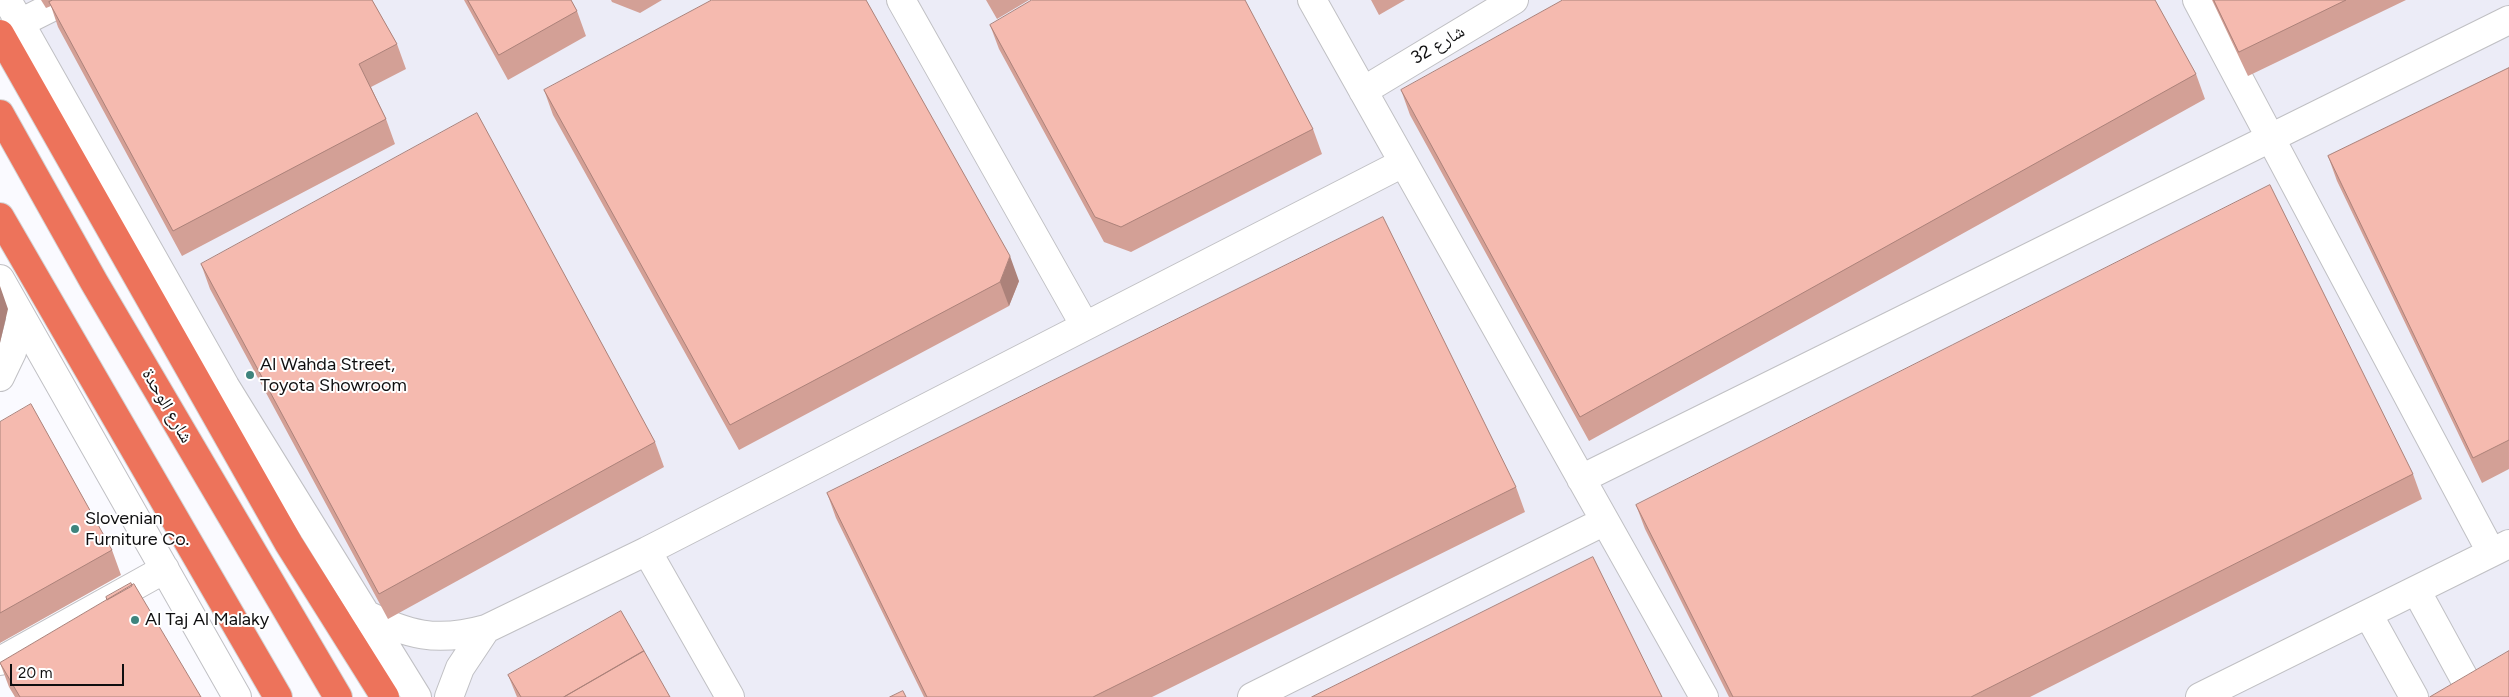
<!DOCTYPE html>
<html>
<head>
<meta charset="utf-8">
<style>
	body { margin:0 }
	#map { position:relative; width:2509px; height:697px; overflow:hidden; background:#fafaff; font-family:Figtree,sans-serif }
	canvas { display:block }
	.scale { position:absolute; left:10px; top:664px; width:114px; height:22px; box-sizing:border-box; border:2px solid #0f0f10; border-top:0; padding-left:6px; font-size:15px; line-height:18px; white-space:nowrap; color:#0f0f10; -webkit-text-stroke:4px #fff; paint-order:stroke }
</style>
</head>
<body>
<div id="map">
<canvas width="2509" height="697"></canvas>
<div class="scale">20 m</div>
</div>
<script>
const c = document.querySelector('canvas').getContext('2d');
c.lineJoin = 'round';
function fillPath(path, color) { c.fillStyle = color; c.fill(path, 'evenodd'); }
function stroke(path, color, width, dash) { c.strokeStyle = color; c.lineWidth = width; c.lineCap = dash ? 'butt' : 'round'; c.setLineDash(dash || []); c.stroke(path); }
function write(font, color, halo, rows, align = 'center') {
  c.font = font + ' Figtree,"Noto Naskh Arabic",sans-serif'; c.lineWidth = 4; c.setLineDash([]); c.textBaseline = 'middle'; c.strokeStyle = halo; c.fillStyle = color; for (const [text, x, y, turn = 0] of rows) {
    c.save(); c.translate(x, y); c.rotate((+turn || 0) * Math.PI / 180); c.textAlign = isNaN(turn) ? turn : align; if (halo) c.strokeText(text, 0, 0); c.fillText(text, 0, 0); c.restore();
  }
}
fillPath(new Path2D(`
	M 18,0 L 2509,0 L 2509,697 L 389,697 Z`), '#ececf7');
const minor = new Path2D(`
	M 7,0 L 225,386 L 417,697
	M 901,0 L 1085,326
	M 1312,0 L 1704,697
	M 2197,0 L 2491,552
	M 20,23 L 66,0
	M 1363,91 L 1514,0
	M 0,279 L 237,697
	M 0,377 L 12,352 L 21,317
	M 1581,479 L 2509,20
	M 647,551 L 730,697
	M 2416,590 L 2469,687
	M 363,613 C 408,635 436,643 486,629 L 647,551 L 1403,163
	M 2368,614 L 2414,697
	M 0,661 L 165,569
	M 449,697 L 460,668 L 486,629
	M 1252,697 L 1605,521
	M 2200,697 L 2509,544`);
const highway = new Path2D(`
	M 0,34 L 289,544 L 385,697
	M 0,114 L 94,282 L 338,697
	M 0,217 L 278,697`);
stroke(minor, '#c0c0c4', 30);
stroke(highway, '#d4d4d4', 30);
stroke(minor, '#fff', 28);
stroke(highway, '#ed735b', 28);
fillPath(new Path2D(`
	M 41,0 L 372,0 L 397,44 L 406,69 L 371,87 L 386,119 L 395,144 L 182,256 L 58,27 L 51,6 L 46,8 Z
	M 464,0 L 571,0 L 577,11 L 586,36 L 508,80 Z
	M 611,0 L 662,0 L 640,13 L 612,2 Z
	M 986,0 L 1029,0 L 997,19 Z
	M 1371,0 L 1405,0 L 1379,15 Z
	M 2212,0 L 2406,0 L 2248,76 Z
	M 990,25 L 1313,129 L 1322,154 L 1131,252 L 1104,242 L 999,49 Z
	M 2509,68 L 2509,469 L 2482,483 L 2337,181 L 2328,156 Z
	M 2196,74 L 2205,99 L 1589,441 L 1410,115 L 1401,90 Z
	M 544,90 L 1019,281 L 1009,306 L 739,450 L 553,115 Z
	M 201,264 L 655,442 L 664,467 L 388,619 L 210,289 Z
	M 0,422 L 112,550 L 121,575 L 0,643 Z
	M 2413,474 L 2422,499 L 2030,697 L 1729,697 L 1645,529 L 1636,505 Z
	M 1516,487 L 1525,512 L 1152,697 L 924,697 L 836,518 L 827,493 Z
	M 106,597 L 201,697 L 15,697 L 9,687 L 0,663 L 107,600 Z
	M 508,675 L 670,697 L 517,697 Z`), '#d3a096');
fillPath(new Path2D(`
	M 1010,256 L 1019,281 L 1009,306 L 1000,282 Z
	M 0,286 L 8,309 L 0,343 Z`), '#ac827a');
const building = new Path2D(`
	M 53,0 L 372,0 L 397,44 L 359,64 L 386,119 L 173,231 L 49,2 Z
	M 468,0 L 571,0 L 577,11 L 499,55 Z
	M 712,0 L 866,0 L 1010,256 L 1000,282 L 730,425 L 544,90 Z
	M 1032,0 L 1245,0 L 1313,129 L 1121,227 L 1095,217 L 990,25 Z
	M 1563,0 L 2155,0 L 2196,74 L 1580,417 L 1401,90 Z
	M 2214,0 L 2346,0 L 2239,52 Z
	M 2509,68 L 2509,440 L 2473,458 L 2328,156 Z
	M 477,113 L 655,442 L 379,594 L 201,264 Z
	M 2270,185 L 2413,474 L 1971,697 L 1733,697 L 1636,505 Z
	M 1383,217 L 1516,487 L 1093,697 L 927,697 L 827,493 Z
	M 31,404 L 112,550 L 0,613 L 0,422 Z
	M 1593,557 L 1662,697 L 1312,697 Z
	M 131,583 L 132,586 L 107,600 L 106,597 Z
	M 134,584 L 201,697 L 20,697 L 0,663 Z
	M 621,611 L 644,651 L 564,697 L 521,697 L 508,675 Z
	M 644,651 L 670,697 L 564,697 Z
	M 2509,651 L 2509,697 L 2430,697 Z
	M 903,691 L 906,697 L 890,697 Z`);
fillPath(building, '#f5baaf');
stroke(building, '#ac827a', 1);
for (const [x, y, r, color] of [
	[250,375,5,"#3e847d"],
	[75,529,5,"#3e847d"],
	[135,620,5,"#3e847d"]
]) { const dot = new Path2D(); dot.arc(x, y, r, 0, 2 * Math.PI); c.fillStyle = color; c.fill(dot); stroke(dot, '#fff', 2); }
write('18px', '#0f0f10', '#fff', [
	["شارع 32",1438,45,-31],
	["شارع الوحدة",167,406,60]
]);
write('18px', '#0f0f10', '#fff', [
	["Al Wahda Street,",260,365],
	["Toyota Showroom",260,386],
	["Slovenian",85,519],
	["Furniture Co.",85,540],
	["Al Taj Al Malaky",145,620]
], 'left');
</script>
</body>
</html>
